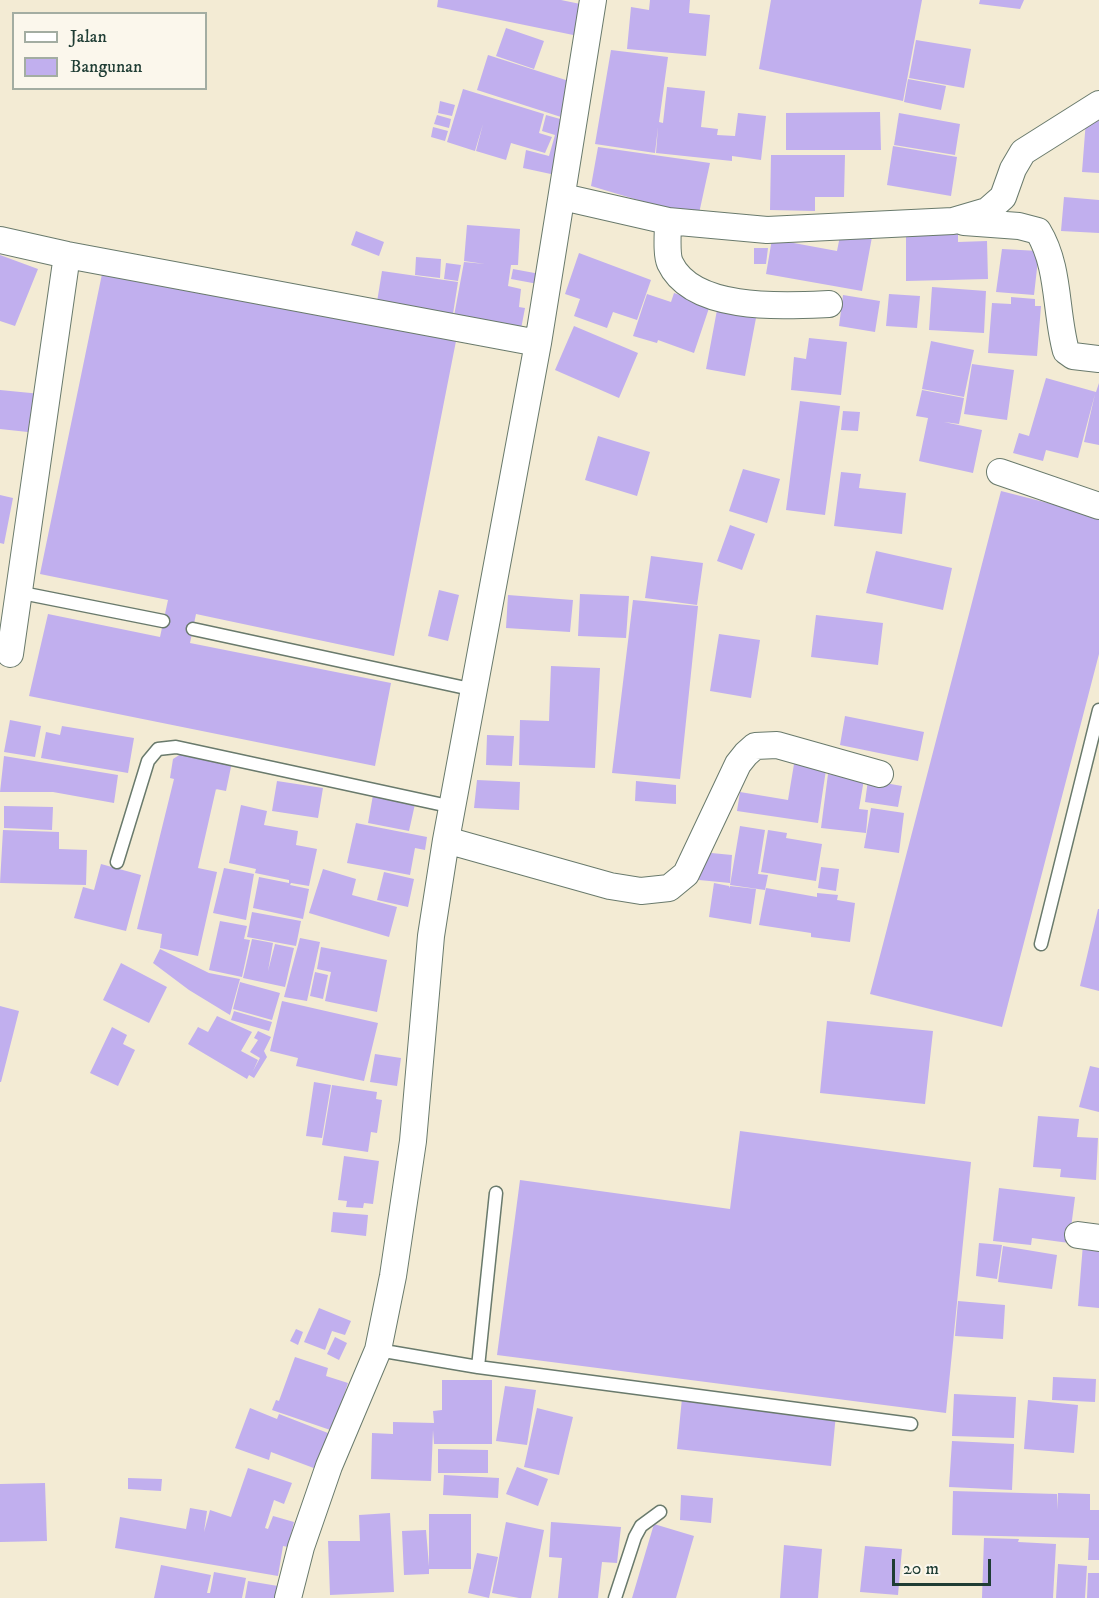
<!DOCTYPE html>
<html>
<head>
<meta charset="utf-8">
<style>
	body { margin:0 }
	#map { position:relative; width:1099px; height:1598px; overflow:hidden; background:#f3ebd4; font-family:"IM FELL DW Pica",serif }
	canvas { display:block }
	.legend { position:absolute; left:12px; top:12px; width:195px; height:78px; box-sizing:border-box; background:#fbf7ec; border:2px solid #a3ada2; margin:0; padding:8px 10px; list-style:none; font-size:18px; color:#1f3d34 }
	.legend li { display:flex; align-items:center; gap:12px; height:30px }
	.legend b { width:30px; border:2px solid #a3ada2 }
	.scale { position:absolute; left:892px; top:1559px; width:99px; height:27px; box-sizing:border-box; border:3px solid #1f3d34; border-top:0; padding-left:8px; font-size:18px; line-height:21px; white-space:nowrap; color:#1f3d34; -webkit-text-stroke:4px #fbf7ec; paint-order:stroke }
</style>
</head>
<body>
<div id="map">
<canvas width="1099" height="1598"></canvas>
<ul class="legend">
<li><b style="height:8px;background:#fff"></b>Jalan</li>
<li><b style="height:16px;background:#c1afee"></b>Bangunan</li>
</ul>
<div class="scale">20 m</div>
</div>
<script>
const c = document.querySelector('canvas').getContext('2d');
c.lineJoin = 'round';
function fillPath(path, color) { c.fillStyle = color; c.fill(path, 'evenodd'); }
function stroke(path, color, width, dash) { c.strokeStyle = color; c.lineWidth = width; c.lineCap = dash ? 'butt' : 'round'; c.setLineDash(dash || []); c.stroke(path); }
fillPath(new Path2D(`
	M 438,0 L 561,0 L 590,6 L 583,37 L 437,7 Z
	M 650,0 L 690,0 L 689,13 L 710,15 L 706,56 L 627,49 L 631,7 L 649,10 Z
	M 771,0 L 922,0 L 903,101 L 759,69 Z
	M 980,0 L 1024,0 L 1020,9 L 979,4 Z
	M 506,28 L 544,41 L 534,69 L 496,56 Z
	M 916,40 L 971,49 L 964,88 L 909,78 Z
	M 611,50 L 668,57 L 659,122 L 663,123 L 667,87 L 705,91 L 701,127 L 718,129 L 717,135 L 735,136 L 738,113 L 766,116 L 761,160 L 732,156 L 732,161 L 656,153 L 658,127 L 655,153 L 595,144 Z
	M 488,55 L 572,82 L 561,117 L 477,90 Z
	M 908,79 L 946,86 L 941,110 L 904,102 Z
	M 463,89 L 544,114 L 539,133 L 552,137 L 545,153 L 511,143 L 506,160 L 476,151 L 483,124 L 475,151 L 447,142 Z
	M 440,101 L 455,105 L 452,116 L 438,113 Z
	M 880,112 L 881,150 L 786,150 L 786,113 Z
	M 899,113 L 960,124 L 955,155 L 894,145 Z
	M 437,115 L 451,119 L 449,128 L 434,124 Z
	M 546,115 L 571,122 L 560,176 L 523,168 L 526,150 L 549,156 L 555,135 L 542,131 Z
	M 1086,120 L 1099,121 L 1099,173 L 1082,172 Z
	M 433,127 L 448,131 L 445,141 L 431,137 Z
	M 893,146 L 957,157 L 951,196 L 887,185 Z
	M 598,147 L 710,163 L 698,218 L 591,186 Z
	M 771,155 L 845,155 L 844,197 L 815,197 L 815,211 L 770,210 Z
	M 1064,197 L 1099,200 L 1099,233 L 1061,231 Z
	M 467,225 L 520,229 L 518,265 L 511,265 L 508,286 L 521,289 L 519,307 L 525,308 L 521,329 L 454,316 L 464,262 L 485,264 L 464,261 Z
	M 958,226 L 958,242 L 987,241 L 988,279 L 906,281 L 906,228 Z
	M 356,231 L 384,242 L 379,256 L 351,245 Z
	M 841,231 L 872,237 L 862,291 L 766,274 L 772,239 L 837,251 Z
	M 754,248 L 768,248 L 766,264 L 754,264 Z
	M 1002,249 L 1039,251 L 1034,295 L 996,292 Z
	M 579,253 L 651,280 L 637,320 L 613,312 L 607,328 L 574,316 L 580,299 L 565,294 Z
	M 0,255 L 38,269 L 15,326 L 0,321 Z
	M 416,257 L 441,259 L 440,278 L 415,275 Z
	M 446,263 L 461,265 L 458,281 L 444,279 Z
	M 513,269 L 540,274 L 538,284 L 511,279 Z
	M 382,271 L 458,282 L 453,314 L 377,302 Z
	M 102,274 L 456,341 L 394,656 L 196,614 L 190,643 L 391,683 L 375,766 L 29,696 L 48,614 L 160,637 L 168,600 L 40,574 Z
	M 932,287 L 986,291 L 984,333 L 929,330 Z
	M 674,293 L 710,305 L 694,353 L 658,340 L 657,343 L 633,336 L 647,294 L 671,302 Z
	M 889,294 L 920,296 L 917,328 L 886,326 Z
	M 843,295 L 880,301 L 875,332 L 839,326 Z
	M 1011,297 L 1035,299 L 1035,306 L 1041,306 L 1037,356 L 988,353 L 992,303 L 1011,304 Z
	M 717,310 L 756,318 L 745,376 L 706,369 Z
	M 574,326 L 638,353 L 619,398 L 555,370 Z
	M 809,338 L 847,342 L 841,395 L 791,390 L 794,357 L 806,359 Z
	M 931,341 L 974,350 L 964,397 L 922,389 Z
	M 972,364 L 1014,370 L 1007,420 L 964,414 Z
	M 1046,378 L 1096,392 L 1099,383 L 1099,445 L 1084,442 L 1095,394 L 1078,458 L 1046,450 L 1043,461 L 1013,453 L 1019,433 L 1029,436 Z
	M 0,390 L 41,394 L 37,433 L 0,429 Z
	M 922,390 L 964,398 L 959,424 L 944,422 L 982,430 L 973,473 L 919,461 L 928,418 L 916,416 Z
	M 800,401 L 840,406 L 825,515 L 786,510 Z
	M 843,411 L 860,412 L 858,431 L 841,430 Z
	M 598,436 L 650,452 L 637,496 L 585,480 Z
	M 743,469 L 780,479 L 767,523 L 729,511 Z
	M 841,472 L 861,474 L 859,488 L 906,493 L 902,534 L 834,526 Z
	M 1001,491 L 1099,516 L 1099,654 L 1002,1027 L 870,994 Z
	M 0,495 L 13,498 L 4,544 L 0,543 Z
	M 730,525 L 755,534 L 742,570 L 717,561 Z
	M 876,551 L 952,568 L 943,610 L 866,593 Z
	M 651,556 L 703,563 L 697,605 L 645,598 Z
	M 439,590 L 459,595 L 448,641 L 428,636 Z
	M 580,594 L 629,596 L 626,638 L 578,636 Z
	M 508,595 L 573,600 L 570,632 L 506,628 Z
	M 633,600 L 698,606 L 680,779 L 612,773 Z
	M 816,615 L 883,623 L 878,665 L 811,657 Z
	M 719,634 L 760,640 L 751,698 L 710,691 Z
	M 551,666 L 600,668 L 595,768 L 519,765 L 520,720 L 549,721 Z
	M 845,716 L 924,732 L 918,761 L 840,745 Z
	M 10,720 L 41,726 L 35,757 L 4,752 Z
	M 62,726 L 134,738 L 128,773 L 41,758 L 46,732 L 60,735 Z
	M 487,735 L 514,736 L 512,766 L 486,765 Z
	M 184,752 L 232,762 L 226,791 L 186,783 L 216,789 L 198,868 L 217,872 L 198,956 L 160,948 L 162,934 L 137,929 L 174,779 L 170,778 L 173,759 Z
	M 4,756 L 118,775 L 114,803 L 53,792 L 0,792 Z
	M 795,758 L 827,763 L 818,823 L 737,811 L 740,792 L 788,800 Z
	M 828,774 L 864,779 L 859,809 L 868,810 L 866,833 L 821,828 Z
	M 477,780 L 520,782 L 519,810 L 474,808 Z
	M 868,780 L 902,786 L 898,807 L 865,802 Z
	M 277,781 L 323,788 L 318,818 L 272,811 Z
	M 636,781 L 676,785 L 676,804 L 635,801 Z
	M 373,795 L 415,804 L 409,831 L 368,823 Z
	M 241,805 L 267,811 L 264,825 L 298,831 L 296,845 L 317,849 L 309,886 L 291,883 L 290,885 L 309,889 L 303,919 L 253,908 L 259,877 L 289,883 L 289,880 L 255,873 L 256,869 L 229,863 Z
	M 4,806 L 53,807 L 52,830 L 4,828 Z
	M 871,808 L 904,813 L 899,853 L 864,848 Z
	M 356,823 L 427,837 L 425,850 L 415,848 L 410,875 L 347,863 Z
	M 740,826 L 765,830 L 758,874 L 768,875 L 765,890 L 730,885 Z
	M 3,830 L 59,832 L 59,849 L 87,850 L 86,885 L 0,883 Z
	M 768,830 L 787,833 L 786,838 L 822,844 L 816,881 L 761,872 Z
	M 701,852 L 732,855 L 730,883 L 699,880 Z
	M 101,864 L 141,875 L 126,931 L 74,918 L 83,887 L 94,890 Z
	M 821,867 L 839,869 L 836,891 L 818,888 Z
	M 224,868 L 254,874 L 246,920 L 213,913 Z
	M 323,869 L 356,879 L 352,895 L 397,907 L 389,937 L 309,913 Z
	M 384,872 L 414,879 L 408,907 L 377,900 Z
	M 714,883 L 729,886 L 729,888 L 730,886 L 756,889 L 751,924 L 709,917 Z
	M 766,888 L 817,897 L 817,893 L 838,895 L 837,900 L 855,903 L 850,942 L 811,937 L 811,933 L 759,925 Z
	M 1098,909 L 1099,909 L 1099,991 L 1080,986 Z
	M 252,912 L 301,921 L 296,946 L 247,937 Z
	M 220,921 L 247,926 L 244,939 L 250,940 L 242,977 L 209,970 Z
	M 300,938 L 320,942 L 307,1001 L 284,997 Z
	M 252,939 L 273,943 L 268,971 L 275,944 L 294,948 L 285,987 L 243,978 Z
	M 321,947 L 387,960 L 377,1012 L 325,1001 L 331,972 L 317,969 Z
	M 160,949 L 209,973 L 240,979 L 230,1015 L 189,990 L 153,963 Z
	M 121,963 L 167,987 L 149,1023 L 103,1000 Z
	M 315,972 L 328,975 L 323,999 L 310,996 Z
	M 240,982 L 280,993 L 272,1020 L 233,1009 Z
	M 282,1001 L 378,1023 L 364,1081 L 296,1066 L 298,1058 L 270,1051 Z
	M 0,1006 L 19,1011 L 1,1082 L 0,1082 Z
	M 234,1011 L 272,1022 L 269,1031 L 231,1020 Z
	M 217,1016 L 252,1032 L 241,1051 L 258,1060 L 253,1071 L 260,1058 L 250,1052 L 258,1040 L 254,1038 L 258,1031 L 271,1037 L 264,1051 L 267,1057 L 254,1078 L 249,1075 L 247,1079 L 188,1044 L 198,1027 L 208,1032 Z
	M 827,1021 L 933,1031 L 925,1104 L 820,1093 Z
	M 112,1027 L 127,1035 L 123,1044 L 135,1050 L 118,1086 L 90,1073 Z
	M 375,1054 L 401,1058 L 397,1086 L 370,1082 Z
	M 1090,1066 L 1099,1068 L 1099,1112 L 1079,1107 Z
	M 314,1082 L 331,1085 L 322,1138 L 306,1136 Z
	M 332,1085 L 377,1092 L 376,1099 L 382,1100 L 377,1133 L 371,1132 L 368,1152 L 322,1145 Z
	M 1038,1116 L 1079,1119 L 1077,1137 L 1098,1138 L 1096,1180 L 1060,1177 L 1061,1169 L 1033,1167 Z
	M 740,1131 L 971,1162 L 946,1413 L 497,1355 L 520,1180 L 730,1209 Z
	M 344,1156 L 379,1161 L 373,1204 L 364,1203 L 363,1208 L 346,1207 L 347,1201 L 338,1200 Z
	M 999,1188 L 1075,1197 L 1069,1243 L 1032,1238 L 1031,1245 L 993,1241 Z
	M 333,1212 L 368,1215 L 366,1236 L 331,1232 Z
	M 979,1243 L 1002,1245 L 997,1279 L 976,1276 Z
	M 1083,1244 L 1099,1245 L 1099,1308 L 1078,1306 Z
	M 1003,1246 L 1057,1255 L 1052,1289 L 998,1282 Z
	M 958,1301 L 1005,1305 L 1003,1339 L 955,1336 Z
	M 319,1308 L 351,1321 L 345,1335 L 332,1331 L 325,1350 L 304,1342 Z
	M 296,1329 L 303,1332 L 298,1345 L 290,1341 Z
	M 335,1337 L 347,1343 L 339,1360 L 327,1354 Z
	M 295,1357 L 328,1368 L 326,1376 L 348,1383 L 335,1422 L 339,1433 L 272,1410 L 276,1400 L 279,1401 Z
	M 1053,1377 L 1096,1379 L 1095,1402 L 1052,1400 Z
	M 442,1380 L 492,1380 L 492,1444 L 434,1444 L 433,1430 L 431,1481 L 371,1479 L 372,1433 L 393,1434 L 393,1422 L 434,1423 L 433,1411 L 442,1410 Z
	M 505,1386 L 536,1390 L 527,1445 L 496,1441 Z
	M 954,1394 L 1016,1397 L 1014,1438 L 952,1436 Z
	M 682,1398 L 836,1414 L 831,1466 L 677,1449 Z
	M 1028,1400 L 1078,1405 L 1074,1453 L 1024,1449 Z
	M 250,1408 L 277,1419 L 279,1414 L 333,1435 L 319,1470 L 271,1452 L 269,1460 L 235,1448 Z
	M 537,1408 L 573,1417 L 559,1475 L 524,1467 Z
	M 952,1441 L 1014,1444 L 1012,1490 L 949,1487 Z
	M 438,1449 L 488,1450 L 488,1473 L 438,1473 Z
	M 517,1467 L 548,1479 L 538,1506 L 506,1494 Z
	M 248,1468 L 292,1483 L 284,1504 L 274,1500 L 265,1528 L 268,1529 L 273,1516 L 294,1522 L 288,1547 L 283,1546 L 278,1576 L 115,1548 L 120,1517 L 186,1529 L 190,1508 L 207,1511 L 204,1532 L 210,1510 L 231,1517 Z
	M 444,1475 L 499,1478 L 498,1498 L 443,1495 Z
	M 128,1478 L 162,1479 L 161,1491 L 128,1489 Z
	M 45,1483 L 47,1541 L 0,1542 L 0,1484 Z
	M 953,1491 L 1057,1494 L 1057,1510 L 1058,1493 L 1090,1494 L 1090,1510 L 1099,1510 L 1099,1560 L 1088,1560 L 1089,1538 L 952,1535 Z
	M 681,1495 L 713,1498 L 711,1523 L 680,1520 Z
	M 390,1513 L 394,1592 L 330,1595 L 328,1541 L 360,1541 L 359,1515 Z
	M 429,1514 L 471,1514 L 471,1569 L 429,1569 L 429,1574 L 404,1575 L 402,1531 L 426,1530 L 429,1566 Z
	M 506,1522 L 544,1530 L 531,1598 L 519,1598 L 492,1593 Z
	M 551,1522 L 621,1527 L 617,1563 L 602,1562 L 598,1598 L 558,1598 L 562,1558 L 549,1557 Z
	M 654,1524 L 694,1536 L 676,1598 L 632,1598 Z
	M 984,1538 L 1019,1539 L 1018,1542 L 1056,1544 L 1053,1598 L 982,1598 Z
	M 784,1545 L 822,1549 L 818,1598 L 780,1598 Z
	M 865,1546 L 902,1549 L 898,1595 L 860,1592 Z
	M 477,1553 L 498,1557 L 489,1598 L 468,1593 Z
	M 1058,1564 L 1087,1566 L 1085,1598 L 1056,1598 Z
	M 161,1565 L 211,1575 L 207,1593 L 210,1593 L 214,1572 L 246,1578 L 242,1598 L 154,1598 Z
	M 1088,1573 L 1099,1573 L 1099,1598 L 1087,1598 Z
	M 248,1581 L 278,1586 L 276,1598 L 245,1598 Z`), '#c1afee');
const service = new Path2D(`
	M 17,592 L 163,621
	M 193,629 L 475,690
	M 117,862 L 148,761 L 158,749 L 176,747 L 453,807
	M 1041,944 L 1099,710
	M 378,1350 L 478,1367 L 911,1424
	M 478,1367 L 496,1193
	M 615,1598 L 635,1537 L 641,1526 L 660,1512`);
const minor = new Path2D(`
	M 563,197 L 668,221 L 767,230 L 953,221 L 987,211 L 1003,197 L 1013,169 L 1023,152 L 1099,104
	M 668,221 C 668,232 666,254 670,263 C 693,312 784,306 829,304
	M 964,222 L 1019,226 L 1038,231 C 1060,267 1055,311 1066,351 L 1073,356 L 1099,359
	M 0,240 L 67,255 L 538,343
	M 1000,472 L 1099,506
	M 10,654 L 67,255
	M 446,840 L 610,886 L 641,891 L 669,888 L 686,874 L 738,764 L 746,754 L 755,746 L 777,745 L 880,774
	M 1078,1235 L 1099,1238
	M 288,1598 L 301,1547 L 329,1466 L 378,1350 L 393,1276 L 413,1141 L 431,936 L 446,840 L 538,343 L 593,0`);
stroke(service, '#697a6c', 15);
stroke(minor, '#697a6c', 28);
stroke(service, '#fff', 12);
stroke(minor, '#fff', 26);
</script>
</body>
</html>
